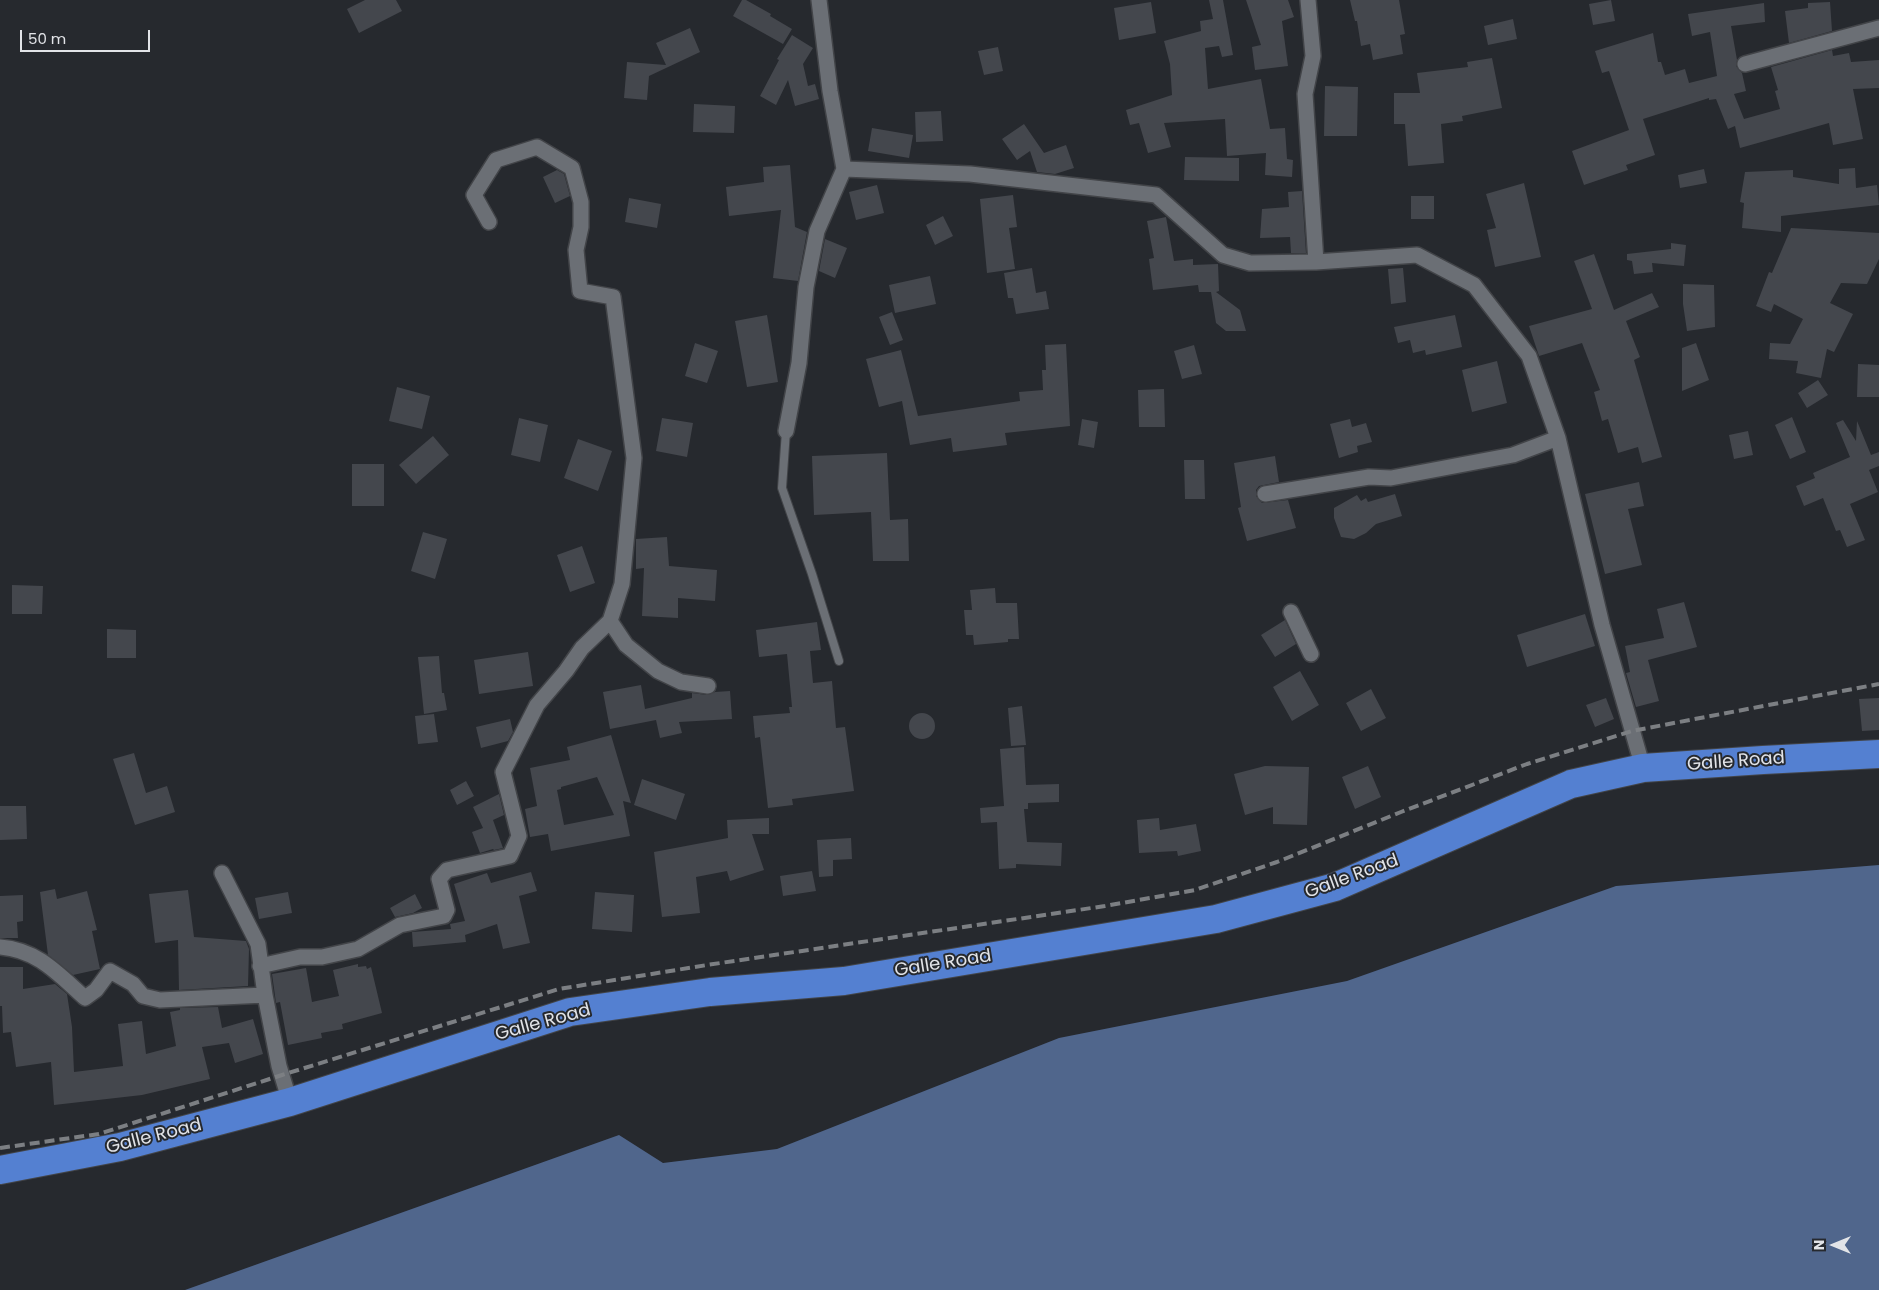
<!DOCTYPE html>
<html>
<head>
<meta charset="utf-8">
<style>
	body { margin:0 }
	#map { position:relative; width:1879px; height:1290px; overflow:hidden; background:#26292e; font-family:Poppins,sans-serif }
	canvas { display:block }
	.north { position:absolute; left:1809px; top:1220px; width:50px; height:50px; -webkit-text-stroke:4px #26292e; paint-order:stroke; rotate:270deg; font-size:14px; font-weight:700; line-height:20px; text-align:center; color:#e2e4e8 }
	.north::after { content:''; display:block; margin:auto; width:18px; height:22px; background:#e2e4e8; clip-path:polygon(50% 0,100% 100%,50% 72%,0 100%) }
	.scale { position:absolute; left:20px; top:30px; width:130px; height:22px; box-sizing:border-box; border:2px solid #e2e4e8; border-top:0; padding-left:6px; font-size:15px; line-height:18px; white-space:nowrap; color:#e2e4e8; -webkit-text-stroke:4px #26292e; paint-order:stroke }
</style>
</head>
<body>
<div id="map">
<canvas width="1879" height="1290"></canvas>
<div class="north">N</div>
<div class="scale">50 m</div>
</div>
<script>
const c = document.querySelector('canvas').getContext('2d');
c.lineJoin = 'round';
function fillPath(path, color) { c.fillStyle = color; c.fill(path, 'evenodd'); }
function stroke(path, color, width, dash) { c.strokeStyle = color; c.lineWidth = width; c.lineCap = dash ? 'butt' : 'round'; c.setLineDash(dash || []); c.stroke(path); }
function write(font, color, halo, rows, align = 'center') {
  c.font = font + ' Poppins,sans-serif'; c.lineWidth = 4; c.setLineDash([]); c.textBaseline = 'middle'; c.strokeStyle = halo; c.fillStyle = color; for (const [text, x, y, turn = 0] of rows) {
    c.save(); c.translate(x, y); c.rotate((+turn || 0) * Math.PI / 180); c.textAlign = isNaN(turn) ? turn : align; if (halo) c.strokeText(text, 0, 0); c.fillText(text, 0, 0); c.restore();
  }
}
fillPath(new Path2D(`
	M 1879,865 L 1879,1290 L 185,1290 L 619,1135 L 663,1163 L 777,1149 L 1059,1038 L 1347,981 L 1616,886 Z`), '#50668c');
fillPath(new Path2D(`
	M 365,0 L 396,0 L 402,11 L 359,33 L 347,9 Z
	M 742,0 L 746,0 L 771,14 L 770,16 L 792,29 L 783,44 L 733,16 Z
	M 1209,0 L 1223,0 L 1233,55 L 1222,57 L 1219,46 L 1205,48 L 1208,89 L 1261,79 L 1270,129 L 1285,128 L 1287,159 L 1293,160 L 1292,177 L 1265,175 L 1266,153 L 1227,156 L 1225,119 L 1164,123 L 1171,147 L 1148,153 L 1139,123 L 1130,125 L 1126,110 L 1172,95 L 1170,64 L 1164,41 L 1201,31 L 1200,21 L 1213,19 Z
	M 1246,0 L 1288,0 L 1294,17 L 1282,21 L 1288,66 L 1255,70 L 1252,47 L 1261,45 Z
	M 1350,0 L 1399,0 L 1405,34 L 1400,35 L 1403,54 L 1373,60 L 1370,44 L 1361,46 L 1357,21 L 1355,21 Z
	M 1611,0 L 1615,21 L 1593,25 L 1589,4 Z
	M 1151,2 L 1156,33 L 1119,40 L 1114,8 Z
	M 1830,2 L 1832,31 L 1789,43 L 1785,11 L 1808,8 L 1808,3 Z
	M 1764,3 L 1765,22 L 1731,26 L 1737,60 L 1736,66 L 1742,73 L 1746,91 L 1734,94 L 1744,119 L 1780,109 L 1775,91 L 1778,90 L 1771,67 L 1832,50 L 1833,56 L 1849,53 L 1851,62 L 1879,60 L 1879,88 L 1853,89 L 1863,139 L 1833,145 L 1829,123 L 1740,148 L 1735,126 L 1728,129 L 1716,99 L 1709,100 L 1709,98 L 1643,119 L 1655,155 L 1626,165 L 1628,170 L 1584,185 L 1572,151 L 1629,130 L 1609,71 L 1602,73 L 1595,51 L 1653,33 L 1658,62 L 1661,62 L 1665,75 L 1685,69 L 1689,83 L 1717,76 L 1710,32 L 1692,36 L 1688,14 Z
	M 1513,19 L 1517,39 L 1488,45 L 1484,26 Z
	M 690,28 L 700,52 L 649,76 L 647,100 L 624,98 L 627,62 L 666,65 L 656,43 Z
	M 792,35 L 813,48 L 803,64 L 808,86 L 815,84 L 819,99 L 795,106 L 788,80 L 776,105 L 760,96 L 779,60 L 777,59 Z
	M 998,47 L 1003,71 L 984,75 L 978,51 Z
	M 1492,58 L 1502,108 L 1462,116 L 1463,121 L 1441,124 L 1444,163 L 1408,166 L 1405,124 L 1394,124 L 1394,93 L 1420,93 L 1417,73 L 1468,67 L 1467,62 Z
	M 1325,86 L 1358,87 L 1357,136 L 1324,136 Z
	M 694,104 L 735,106 L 734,133 L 693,132 Z
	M 941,111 L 943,141 L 916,142 L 915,112 Z
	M 1024,124 L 1044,153 L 1066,145 L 1074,168 L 1055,174 L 1037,172 L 1030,151 L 1017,160 L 1002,139 Z
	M 872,128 L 913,135 L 909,158 L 868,151 Z
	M 1185,157 L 1239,158 L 1239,181 L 1184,180 Z
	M 790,165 L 795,227 L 807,232 L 798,281 L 773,278 L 781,210 L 729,216 L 726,187 L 764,182 L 763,167 Z
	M 1855,168 L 1856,188 L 1877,185 L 1879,205 L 1781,216 L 1781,232 L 1742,228 L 1744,203 L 1740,202 L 1745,172 L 1793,170 L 1793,177 L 1839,184 L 1839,169 Z
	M 1704,169 L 1707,183 L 1680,188 L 1678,175 Z
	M 557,170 L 564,174 L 570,196 L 555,203 L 543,177 Z
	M 1524,183 L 1541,257 L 1495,267 L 1487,230 L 1496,228 L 1486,194 Z
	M 877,185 L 884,213 L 856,220 L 849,192 Z
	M 1302,191 L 1306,253 L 1291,253 L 1290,237 L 1260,238 L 1262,209 L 1289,207 L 1288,192 Z
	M 1013,195 L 1017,227 L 1009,228 L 1015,269 L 987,273 L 980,199 Z
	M 1411,196 L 1434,196 L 1434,219 L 1411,219 Z
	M 629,198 L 661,204 L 657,228 L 625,222 Z
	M 943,216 L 953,236 L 935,245 L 926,225 Z
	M 1166,217 L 1174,261 L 1193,259 L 1193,265 L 1218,264 L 1219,291 L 1216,292 L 1240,310 L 1246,331 L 1226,331 L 1216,323 L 1211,292 L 1199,292 L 1198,285 L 1153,290 L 1149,259 L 1154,258 L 1147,221 Z
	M 1791,228 L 1879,233 L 1879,259 L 1867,284 L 1841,283 L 1830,303 L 1853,314 L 1834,352 L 1827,349 L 1821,378 L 1796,373 L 1798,361 L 1769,359 L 1770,343 L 1790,344 L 1803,319 L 1774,304 L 1771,312 L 1756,306 L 1769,272 L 1772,273 Z
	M 825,239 L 847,248 L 835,278 L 819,271 Z
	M 1671,243 L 1686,245 L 1684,266 L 1652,263 L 1653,272 L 1634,274 L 1632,261 L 1627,260 L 1627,254 L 1671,249 Z
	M 1594,254 L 1614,310 L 1652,293 L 1659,307 L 1626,321 L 1640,357 L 1634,360 L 1662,457 L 1642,463 L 1638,447 L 1618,453 L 1608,419 L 1602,421 L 1594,392 L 1600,390 L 1582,343 L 1539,356 L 1529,326 L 1592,309 L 1574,261 Z
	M 1032,268 L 1036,293 L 1046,291 L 1049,309 L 1016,314 L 1013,298 L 1008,298 L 1004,273 Z
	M 1403,268 L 1406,302 L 1391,304 L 1388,269 Z
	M 930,276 L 936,304 L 895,313 L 889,285 Z
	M 1683,284 L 1714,285 L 1715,327 L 1687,331 L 1683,304 Z
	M 892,312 L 903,340 L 890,345 L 879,317 Z
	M 767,315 L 778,382 L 747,387 L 735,321 Z
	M 1455,315 L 1462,347 L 1426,355 L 1425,350 L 1413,353 L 1410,340 L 1398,343 L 1394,327 Z
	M 695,343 L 718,351 L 707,383 L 685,376 Z
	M 1696,343 L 1709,380 L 1682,391 L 1682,348 Z
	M 1066,344 L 1070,426 L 1005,433 L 1007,445 L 953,452 L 951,438 L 910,445 L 902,401 L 879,407 L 866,359 L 901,350 L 918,416 L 1020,401 L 1019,392 L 1043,390 L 1042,370 L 1046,370 L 1045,345 Z
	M 1194,345 L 1202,374 L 1182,379 L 1174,351 Z
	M 1497,361 L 1507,403 L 1472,412 L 1462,370 Z
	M 1858,364 L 1879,365 L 1879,397 L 1857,397 Z
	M 1818,380 L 1828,395 L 1807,408 L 1798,393 Z
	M 397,387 L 430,396 L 422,429 L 389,421 Z
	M 1164,389 L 1165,427 L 1139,427 L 1138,390 Z
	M 1792,417 L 1806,452 L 1790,459 L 1775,425 Z
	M 519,418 L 548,425 L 540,462 L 511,455 Z
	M 662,418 L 693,423 L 687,457 L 656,451 Z
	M 1082,419 L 1098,422 L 1094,448 L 1078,445 Z
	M 1350,419 L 1352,427 L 1366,423 L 1372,442 L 1357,446 L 1358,452 L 1339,458 L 1330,424 Z
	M 1843,420 L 1856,441 L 1857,421 L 1871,455 L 1879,452 L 1879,466 L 1869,470 L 1878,492 L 1850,504 L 1865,540 L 1847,547 L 1840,530 L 1836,531 L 1823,498 L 1804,506 L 1796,486 L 1815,478 L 1813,473 L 1850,457 L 1836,423 Z
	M 1748,431 L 1753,455 L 1734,459 L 1729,435 Z
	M 433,436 L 449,455 L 416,484 L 399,465 Z
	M 578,439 L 612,451 L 598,491 L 564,478 Z
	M 887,453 L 890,520 L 908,519 L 909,561 L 873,561 L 871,512 L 814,515 L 812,456 Z
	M 1275,456 L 1279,482 L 1259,486 L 1256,490 L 1256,496 L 1262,503 L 1288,500 L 1296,528 L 1247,541 L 1238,508 L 1241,507 L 1234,463 Z
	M 1184,460 L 1204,460 L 1205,499 L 1185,499 Z
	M 352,464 L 384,464 L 384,506 L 352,506 Z
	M 1639,482 L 1644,506 L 1628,509 L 1642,565 L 1605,574 L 1585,494 Z
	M 1395,494 L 1402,516 L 1376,524 L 1366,533 L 1354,539 L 1341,537 L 1334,518 L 1334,508 L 1357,495 L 1361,501 L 1366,498 L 1368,502 Z
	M 423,532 L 447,539 L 435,579 L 411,571 Z
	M 667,537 L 669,566 L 717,570 L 715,601 L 678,598 L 678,618 L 642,616 L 644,568 L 636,569 L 636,539 Z
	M 582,546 L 595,583 L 570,592 L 557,555 Z
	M 12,585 L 43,586 L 42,614 L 12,614 Z
	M 995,588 L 996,603 L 1017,603 L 1019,639 L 1008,639 L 1008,642 L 974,645 L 973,635 L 966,635 L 964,610 L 972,610 L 970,590 Z
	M 1684,602 L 1697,647 L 1648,660 L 1659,701 L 1636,707 L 1626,673 L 1630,672 L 1625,646 L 1664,638 L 1657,609 Z
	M 1585,614 L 1595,646 L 1527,667 L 1517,635 Z
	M 1285,620 L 1296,644 L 1275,657 L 1261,635 Z
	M 817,622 L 821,650 L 810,651 L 813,683 L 832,681 L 836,728 L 845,727 L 854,791 L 792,799 L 793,805 L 768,808 L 760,737 L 755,738 L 753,716 L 790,713 L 789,707 L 792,707 L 787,654 L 759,657 L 756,630 Z
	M 107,629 L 136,630 L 136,658 L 107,658 Z
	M 528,652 L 533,686 L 479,694 L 474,660 Z
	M 439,656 L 442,693 L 444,693 L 447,710 L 424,714 L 418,657 Z
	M 1300,671 L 1319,705 L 1292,721 L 1273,687 Z
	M 641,685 L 645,709 L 692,698 L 692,693 L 707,695 L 715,692 L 730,691 L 732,719 L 679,722 L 682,733 L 660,738 L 656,720 L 610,729 L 603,692 Z
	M 1371,689 L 1386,718 L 1361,731 L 1346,703 Z
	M 1606,698 L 1614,719 L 1595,727 L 1586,705 Z
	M 1879,698 L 1879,730 L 1862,731 L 1859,699 Z
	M 1022,706 L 1026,745 L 1011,746 L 1008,708 Z
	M909 726a13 13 0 1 1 26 0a13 13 0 1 1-26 0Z
	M 434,714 L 438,742 L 418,744 L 415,716 Z
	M 510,719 L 513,732 L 508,741 L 481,748 L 476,727 Z
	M 611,735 L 631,803 L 623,801 L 630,836 L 551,851 L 548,834 L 530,837 L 525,809 L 537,806 L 530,768 L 570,760 L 567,747 ZM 597,777 L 614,815 L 564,825 L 557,790 L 561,789 L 561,787 Z
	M 1024,747 L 1026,785 L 1059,784 L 1059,802 L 1028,803 L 1028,809 L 1024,809 L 1027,842 L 1062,843 L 1061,866 L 1016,864 L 1016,868 L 999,869 L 997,822 L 981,823 L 980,808 L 1004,806 L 1000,749 Z
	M 134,753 L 146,793 L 167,786 L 175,812 L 135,825 L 113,759 Z
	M 1265,766 L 1309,767 L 1307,825 L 1273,824 L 1273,807 L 1245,815 L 1234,774 Z
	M 1368,766 L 1381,797 L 1355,809 L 1342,777 Z
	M 642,779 L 685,794 L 676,820 L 634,805 Z
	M 466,781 L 474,796 L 457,805 L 450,790 Z
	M 499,794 L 504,815 L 493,820 L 503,848 L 494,850 L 493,849 L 480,853 L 472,832 L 483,828 L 473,807 Z
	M 0,806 L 26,806 L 27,839 L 0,840 Z
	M 769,818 L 769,834 L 752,834 L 764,870 L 730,881 L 727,871 L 696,877 L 700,913 L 662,917 L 654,852 L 728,838 L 727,820 Z
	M 1159,818 L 1160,830 L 1196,824 L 1201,851 L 1178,856 L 1177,851 L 1139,853 L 1137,820 Z
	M 851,838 L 852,859 L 833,860 L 833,876 L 819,877 L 817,840 Z
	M 812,871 L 816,891 L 783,896 L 780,876 Z
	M 531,872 L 537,891 L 519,896 L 530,943 L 503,949 L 497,924 L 465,935 L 466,942 L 413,947 L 412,932 L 451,929 L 450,924 L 465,921 L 454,884 L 487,873 L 491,883 Z
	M 55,889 L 57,899 L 87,891 L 97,930 L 92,931 L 100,969 L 73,975 L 48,955 L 40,892 Z
	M 188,890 L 194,937 L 246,941 L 249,949 L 248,986 L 179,990 L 178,940 L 155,943 L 149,894 Z
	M 288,892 L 292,913 L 259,919 L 255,898 Z
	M 595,892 L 634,895 L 632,932 L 592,929 Z
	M 415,894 L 422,908 L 413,913 L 395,917 L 390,908 Z
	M 23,895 L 23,921 L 17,922 L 18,938 L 0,938 L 0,896 Z
	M 358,964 L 358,967 L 366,966 L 367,969 L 371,967 L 382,1013 L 342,1024 L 343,1029 L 321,1033 L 322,1038 L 288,1045 L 280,1002 L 276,1003 L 272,974 L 306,968 L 312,1002 L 339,996 L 333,970 Z
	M 0,967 L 23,967 L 23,989 L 55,984 L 67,994 L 72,1027 L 74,1072 L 123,1066 L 118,1024 L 142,1021 L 146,1054 L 176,1046 L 170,1012 L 180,1010 L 180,1008 L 218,1007 L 222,1028 L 253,1019 L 263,1054 L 235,1063 L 229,1043 L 202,1047 L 210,1079 L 142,1095 L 54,1105 L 51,1062 L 16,1067 L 11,1032 L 3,1033 L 2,1006 L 0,1006 Z`), '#44474d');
const lane = new Path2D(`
	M 786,431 L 782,488 L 812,574 L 839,661`);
const street = new Path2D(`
	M 819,0 L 830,91 L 844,169 L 970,174 L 1156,195 L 1223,255 L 1250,263 L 1316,262 L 1417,255 L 1474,285 L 1529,356 L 1558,438 L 1602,625 L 1643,768
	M 1308,0 L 1313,56 L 1305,94 L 1316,262
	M 1745,64 L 1879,28
	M 786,431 L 799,363 L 806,287 L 817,231 L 844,169
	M 1265,494 L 1369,477 L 1391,478 L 1513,455 L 1558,438
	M 1291,612 L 1311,654
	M 610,621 L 626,645 L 658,671 L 681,682 L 708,686
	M 222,873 L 258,944 L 265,995 L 279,1066 L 290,1102
	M 0,947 C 38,950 58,974 85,998 L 96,990 L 110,971 L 133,984 L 143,996 L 160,1000 L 265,995
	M 260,966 L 300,957 L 322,957 L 358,949 L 400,925 L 444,916 L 447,910 L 439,879 L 447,870 L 510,856 L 519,836 L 503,772 L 537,705 L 566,671 L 582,648 L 610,621 L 622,584 L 634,458 L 613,297 L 580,291 L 576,250 L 581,227 L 581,202 L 572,168 L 537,147 L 496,160 L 474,195 L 489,222`);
const highway = new Path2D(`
	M 0,1170 L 120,1147 L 290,1102 L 570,1012 L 710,992 L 844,981 L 1216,919 L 1335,887 L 1571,784 L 1643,768 L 1763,760 L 1879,754`);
stroke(lane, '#424448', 10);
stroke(street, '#424448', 18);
stroke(highway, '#424448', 30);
stroke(lane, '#6b6f75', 8);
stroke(street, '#6b6f75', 15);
stroke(highway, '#5480d1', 28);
stroke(new Path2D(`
	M 0,1148 L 99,1134 L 282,1075 L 559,989 L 707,965 L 1105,906 L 1195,890 L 1277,862 L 1401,812 L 1527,764 L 1632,731 L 1879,684`), '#7c7f83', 4, [10, 5]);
write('18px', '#e2e4e8', '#26292e', [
	["Galle Road",1736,762,-4],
	["Galle Road",1352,877,-20],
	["Galle Road",943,964,-9],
	["Galle Road",543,1023,-15],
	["Galle Road",154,1137,-14]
]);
</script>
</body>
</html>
